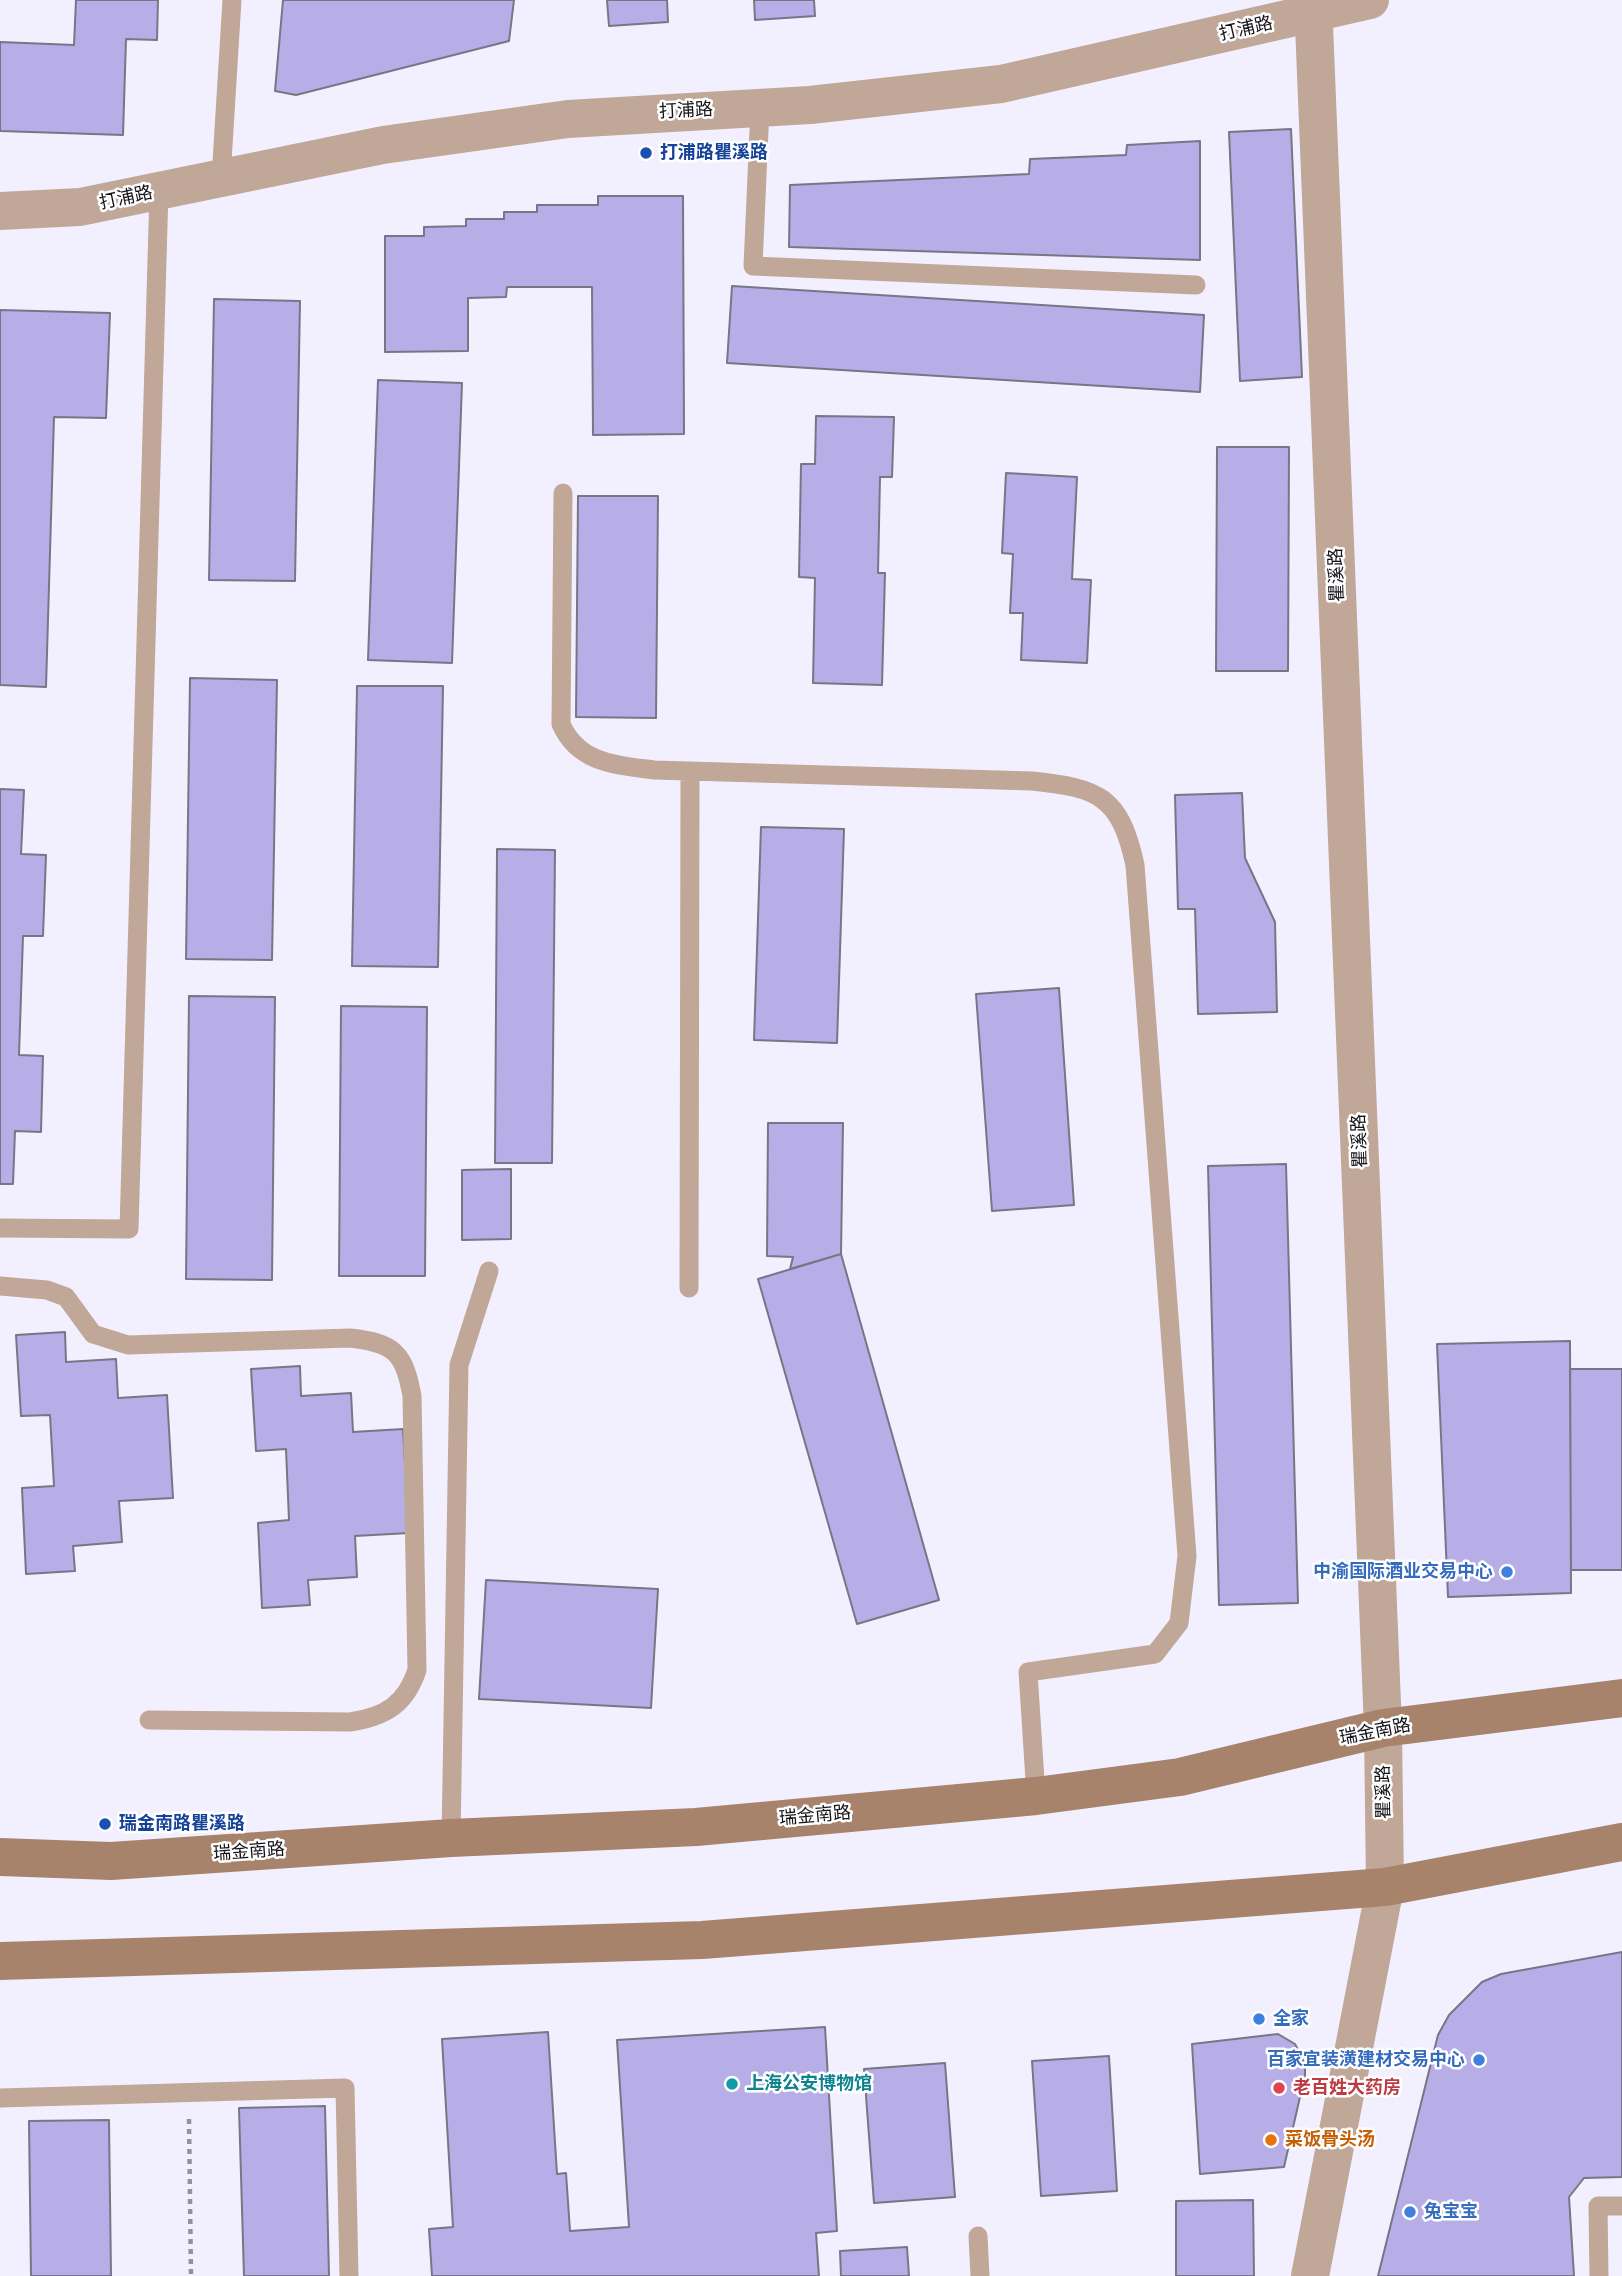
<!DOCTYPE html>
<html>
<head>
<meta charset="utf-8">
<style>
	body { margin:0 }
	canvas { display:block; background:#f2f0ff }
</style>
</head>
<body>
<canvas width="1622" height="2276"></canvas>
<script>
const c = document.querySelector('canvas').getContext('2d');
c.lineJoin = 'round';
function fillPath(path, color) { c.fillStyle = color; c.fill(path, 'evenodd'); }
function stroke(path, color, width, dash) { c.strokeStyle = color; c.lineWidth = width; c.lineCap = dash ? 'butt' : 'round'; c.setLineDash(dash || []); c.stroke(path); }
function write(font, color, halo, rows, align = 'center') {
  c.font = font + ' "Open Sans","Noto Sans SC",sans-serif'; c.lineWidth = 5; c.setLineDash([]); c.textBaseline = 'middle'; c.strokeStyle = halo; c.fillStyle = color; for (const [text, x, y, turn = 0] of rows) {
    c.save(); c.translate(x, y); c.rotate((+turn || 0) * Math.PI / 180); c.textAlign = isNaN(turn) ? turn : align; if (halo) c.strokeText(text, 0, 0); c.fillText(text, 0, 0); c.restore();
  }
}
const building = new Path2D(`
	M 76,0 L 158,0 L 157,40 L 126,39 L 123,135 L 0,131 L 0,42 L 74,45 Z
	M 283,0 L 514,0 L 509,41 L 296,95 L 275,91 Z
	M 607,0 L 667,0 L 668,22 L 609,26 Z
	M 754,0 L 814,0 L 815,16 L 755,20 Z
	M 1291,129 L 1302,377 L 1240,381 L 1229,132 Z
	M 1200,141 L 1200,260 L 789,247 L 790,185 L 1029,174 L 1030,159 L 1126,155 L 1127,145 Z
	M 598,196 L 683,196 L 684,434 L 593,435 L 592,287 L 507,287 L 506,297 L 468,298 L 468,351 L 385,352 L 385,236 L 424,236 L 424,227 L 466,226 L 466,219 L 504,219 L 504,212 L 537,212 L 537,205 L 598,205 Z
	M 732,286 L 1204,315 L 1200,392 L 727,363 Z
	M 214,299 L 300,301 L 295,581 L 209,580 Z
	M 0,310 L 110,313 L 106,418 L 54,417 L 46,687 L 0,685 Z
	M 378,380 L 462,383 L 452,663 L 368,660 Z
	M 816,416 L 894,417 L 892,477 L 880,477 L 878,573 L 885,573 L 882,685 L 813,683 L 815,578 L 799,577 L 801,464 L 815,464 Z
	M 1217,447 L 1289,447 L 1288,671 L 1216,671 Z
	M 1006,473 L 1077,477 L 1072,579 L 1091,580 L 1087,663 L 1021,660 L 1023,613 L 1010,613 L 1013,554 L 1002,553 Z
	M 578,496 L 658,496 L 656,718 L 576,717 Z
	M 190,678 L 277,680 L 272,960 L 186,959 Z
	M 357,686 L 443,686 L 438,967 L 352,966 Z
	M 0,789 L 24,790 L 21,854 L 46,855 L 43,936 L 23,936 L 19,1055 L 43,1056 L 41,1132 L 15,1131 L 13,1184 L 0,1184 Z
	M 1242,793 L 1245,858 L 1275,922 L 1277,1012 L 1198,1014 L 1195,909 L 1178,909 L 1175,795 Z
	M 761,827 L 844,829 L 837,1043 L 754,1040 Z
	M 497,849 L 555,850 L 552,1163 L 495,1163 Z
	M 1059,988 L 1074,1205 L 992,1211 L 976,994 Z
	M 189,996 L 275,997 L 272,1280 L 186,1279 Z
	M 341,1006 L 427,1007 L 425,1276 L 339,1276 Z
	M 768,1123 L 843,1123 L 841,1254 L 790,1269 L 793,1257 L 767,1256 Z
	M 1286,1164 L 1298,1603 L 1219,1605 L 1208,1166 Z
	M 511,1169 L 511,1239 L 462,1240 L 462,1170 Z
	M 841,1254 L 939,1600 L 857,1624 L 758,1279 Z
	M 65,1332 L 66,1362 L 116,1359 L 118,1398 L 167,1395 L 173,1498 L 119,1501 L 122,1542 L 73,1546 L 75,1571 L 26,1574 L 22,1488 L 54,1486 L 50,1415 L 21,1416 L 16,1335 Z
	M 1570,1341 L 1571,1593 L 1448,1597 L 1437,1344 Z
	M 300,1366 L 301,1396 L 351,1393 L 353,1432 L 403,1429 L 409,1533 L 355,1536 L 357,1577 L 308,1580 L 310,1605 L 262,1608 L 258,1523 L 289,1520 L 286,1449 L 256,1451 L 251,1369 Z
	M 1570,1369 L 1622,1369 L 1622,1570 L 1571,1570 Z
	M 486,1580 L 658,1589 L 651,1708 L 479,1699 Z
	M 1622,1952 L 1622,2177 L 1584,2178 L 1569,2197 L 1574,2276 L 1378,2276 L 1438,2035 L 1449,2015 L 1482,1982 L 1501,1974 Z
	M 825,2027 L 837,2231 L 816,2233 L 819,2276 L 432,2276 L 429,2229 L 453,2227 L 442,2039 L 548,2032 L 557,2174 L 566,2173 L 570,2231 L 629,2227 L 617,2040 Z
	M 1278,2034 L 1295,2044 L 1305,2064 L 1305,2075 L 1284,2167 L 1200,2174 L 1192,2044 Z
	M 1109,2056 L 1117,2191 L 1041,2196 L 1032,2061 Z
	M 945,2063 L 955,2197 L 874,2203 L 864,2069 Z
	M 325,2106 L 329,2276 L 244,2276 L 239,2108 Z
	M 109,2120 L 111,2276 L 31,2276 L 29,2121 Z
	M 1253,2200 L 1254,2276 L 1176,2276 L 1176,2201 Z
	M 907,2247 L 909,2276 L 841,2276 L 840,2251 Z`);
fillPath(building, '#b7aee7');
stroke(building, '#787586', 2);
stroke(new Path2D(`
	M 189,2119 L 191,2276`), '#92919c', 4.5, [5, 5]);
stroke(new Path2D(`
	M 760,108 L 753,266 L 1196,285
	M 221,178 L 232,0
	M 563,493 L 561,724 C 578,763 615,765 654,770 L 1032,781 C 1099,788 1120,796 1135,865 L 1187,1556 L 1179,1623 L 1155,1654 L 1028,1672 L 1036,1796
	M 0,1228 L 129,1229 L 159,191
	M 0,1286 L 47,1290 L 66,1297 L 93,1334 L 128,1345 L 350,1338 C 395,1343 404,1353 412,1396 L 417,1670 C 406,1704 385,1717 350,1722 L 149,1720
	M 689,1288 L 690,771
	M 451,1838 L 459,1365 L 489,1271
	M 0,2098 L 345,2088 L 349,2276
	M 978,2236 L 980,2276
	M 1599,2276 L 1598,2206 L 1622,2206`), '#c1a798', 19);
stroke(new Path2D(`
	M 0,211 L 80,207 L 383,145 L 568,119 L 810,105 L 1001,84 L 1370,0
	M 1310,2276 L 1385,1887 L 1383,1728 L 1313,0`), '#c1a798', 38);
stroke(new Path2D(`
	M 0,1857 L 111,1861 L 451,1838 L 696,1827 L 1036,1796 L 1180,1777 L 1383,1728 L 1622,1698
	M 0,1961 L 702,1940 L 1385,1887 L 1622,1842`), '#a7836c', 38);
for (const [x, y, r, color] of [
	[646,153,7,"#1a4fb4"],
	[1507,1572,7,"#3f7fe0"],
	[105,1824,7,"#1a4fb4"],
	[1259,2019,7,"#3f7fe0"],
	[1479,2060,7,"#3f7fe0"],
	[732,2084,7,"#0f9aa8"],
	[1279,2088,7,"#e0444e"],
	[1271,2140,7,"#e8710a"],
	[1410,2212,7,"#3f7fe0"]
]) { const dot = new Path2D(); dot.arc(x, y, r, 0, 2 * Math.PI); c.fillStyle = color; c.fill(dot); stroke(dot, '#fff', 2.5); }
write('18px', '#131218', '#fff', [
	["打浦路",1246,29,-13],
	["打浦路",686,111,-3],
	["打浦路",126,198,-12],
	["瞿溪路",1337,575,-92],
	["瞿溪路",1360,1141,-92],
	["瑞金南路",1375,1732,-11],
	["瞿溪路",1384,1792,-91],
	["瑞金南路",815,1816,-5],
	["瑞金南路",249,1852,-4]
]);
write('bold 18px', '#164399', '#fff', [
	["打浦路瞿溪路",660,153],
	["瑞金南路瞿溪路",119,1824]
], 'left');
write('bold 18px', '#366cbe', '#fff', [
	["中渝国际酒业交易中心",1493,1572],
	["全家",1273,2019,"left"],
	["百家宜装潢建材交易中心",1465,2060],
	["兔宝宝",1424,2212,"left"]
], 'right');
write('bold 18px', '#0d838f', '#fff', [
	["上海公安博物馆",746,2084]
], 'left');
write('bold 18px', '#be3a42', '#fff', [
	["老百姓大药房",1293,2088]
], 'left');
write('bold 18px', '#c56008', '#fff', [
	["菜饭骨头汤",1285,2140]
], 'left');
</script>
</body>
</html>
